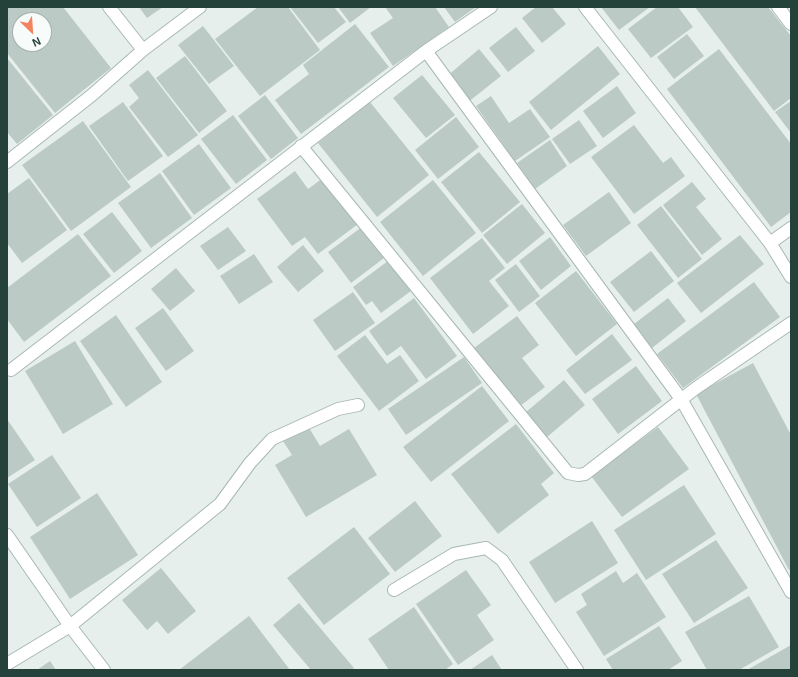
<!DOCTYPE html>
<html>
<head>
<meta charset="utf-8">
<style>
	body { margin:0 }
	#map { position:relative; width:798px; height:677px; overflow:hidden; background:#e6efeb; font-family:Helvetica,sans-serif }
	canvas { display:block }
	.frame { position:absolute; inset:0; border:8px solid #24423a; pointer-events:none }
	.north { position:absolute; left:12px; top:12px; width:40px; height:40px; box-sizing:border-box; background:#f7fbf9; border:1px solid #a3b1ad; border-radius:50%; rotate:155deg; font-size:11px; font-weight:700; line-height:16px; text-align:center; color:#24423a }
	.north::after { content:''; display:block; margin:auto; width:14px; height:18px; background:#f4845f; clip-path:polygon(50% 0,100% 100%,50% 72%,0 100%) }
</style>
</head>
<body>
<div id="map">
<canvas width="798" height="677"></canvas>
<div class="frame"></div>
<div class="north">N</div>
</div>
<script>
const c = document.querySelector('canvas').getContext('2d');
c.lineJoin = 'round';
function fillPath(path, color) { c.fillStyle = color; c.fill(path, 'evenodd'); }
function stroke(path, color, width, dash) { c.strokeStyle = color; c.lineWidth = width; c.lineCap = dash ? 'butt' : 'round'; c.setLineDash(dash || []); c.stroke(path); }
fillPath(new Path2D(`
	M 7,7 L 63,7 L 111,68 L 55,113 L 7,53 ZM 20,20 L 44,20 L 44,44 L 20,44 Z
	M 139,7 L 163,7 L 147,18 Z
	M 258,7 L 288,7 L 320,50 L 260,96 L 215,39 Z
	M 290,7 L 334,7 L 346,22 L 318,43 Z
	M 338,7 L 371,7 L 350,23 Z
	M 385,7 L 435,7 L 449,27 L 393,66 L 370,33 L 393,18 Z
	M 444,7 L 476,7 L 455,22 Z
	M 536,7 L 552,7 L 566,24 L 542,43 L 522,18 Z
	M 601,7 L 650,7 L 619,30 Z
	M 657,7 L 678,7 L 693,27 L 651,58 L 628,29 Z
	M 695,7 L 768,7 L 791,36 L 791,98 L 774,111 Z
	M 355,24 L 389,67 L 301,134 L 275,100 L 309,74 L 303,65 Z
	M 203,26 L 234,66 L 209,84 L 178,45 Z
	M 516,27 L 535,51 L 508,72 L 489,48 Z
	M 687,34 L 704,56 L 674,79 L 657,57 Z
	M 598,46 L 620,74 L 551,130 L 529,102 Z
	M 479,49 L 501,76 L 467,103 L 446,77 Z
	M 719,49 L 791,144 L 791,212 L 771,227 L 667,89 Z
	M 185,56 L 227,111 L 199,133 L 156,78 Z
	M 7,58 L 53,115 L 17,144 L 7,132 Z
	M 148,70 L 198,135 L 168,157 L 129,107 L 139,98 L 129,85 Z
	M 422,75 L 455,115 L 426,138 L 393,98 Z
	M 617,86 L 636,113 L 603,138 L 583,111 Z
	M 265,95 L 298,138 L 271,159 L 238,116 Z
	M 491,96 L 509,123 L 530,109 L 550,137 L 515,161 L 476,106 Z
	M 791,101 L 791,133 L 775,112 Z
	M 123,102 L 163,156 L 128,181 L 89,126 Z
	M 370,102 L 429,175 L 377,217 L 318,143 Z
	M 233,115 L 267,160 L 236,184 L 201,139 Z
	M 456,117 L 479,147 L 438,179 L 415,150 Z
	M 579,120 L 597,146 L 570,164 L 552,139 Z
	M 83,121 L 131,187 L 71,231 L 22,165 Z
	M 634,125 L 663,163 L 671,157 L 685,176 L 634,214 L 591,157 Z
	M 550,140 L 567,166 L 535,189 L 517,163 Z
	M 199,144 L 231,188 L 194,215 L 162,171 Z
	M 479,152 L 520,202 L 482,233 L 441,182 Z
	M 295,171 L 308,189 L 327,175 L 362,221 L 318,254 L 305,237 L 292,246 L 257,199 Z
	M 160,173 L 192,218 L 151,248 L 118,203 Z
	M 29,178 L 67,230 L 22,263 L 7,243 L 7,194 Z
	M 433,180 L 476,233 L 423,276 L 380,222 Z
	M 692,182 L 706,199 L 696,207 L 722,239 L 702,255 L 663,205 Z
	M 609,192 L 631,223 L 586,256 L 563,225 Z
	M 522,204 L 545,233 L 507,264 L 483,235 Z
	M 661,206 L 702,259 L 678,278 L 637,225 Z
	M 112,212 L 142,251 L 114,273 L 83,234 Z
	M 366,224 L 388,255 L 351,283 L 328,252 Z
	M 228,227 L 246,251 L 218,270 L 200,246 Z
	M 78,234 L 111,276 L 24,342 L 7,319 L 7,288 Z
	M 740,235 L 764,264 L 701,313 L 677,283 Z
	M 550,237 L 571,266 L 541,290 L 519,261 Z
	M 482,238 L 505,268 L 489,281 L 509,306 L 473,334 L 430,278 Z
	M 303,245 L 324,271 L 298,292 L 277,267 Z
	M 651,251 L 674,281 L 634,312 L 610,282 Z
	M 254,254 L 273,282 L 239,304 L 220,276 Z
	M 388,261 L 411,291 L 381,313 L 372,301 L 366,305 L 353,287 Z
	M 516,264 L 540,296 L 519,312 L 495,280 Z
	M 176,268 L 195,291 L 170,311 L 151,289 Z
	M 576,271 L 617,324 L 576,356 L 535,303 Z
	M 754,282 L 780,317 L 683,388 L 657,354 Z
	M 353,292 L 375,323 L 335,351 L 313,320 Z
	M 414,298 L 457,356 L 426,379 L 401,346 L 387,356 L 369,331 Z
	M 668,298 L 686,321 L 652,348 L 634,324 Z
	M 163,308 L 194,351 L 166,371 L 135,328 Z
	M 116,315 L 162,382 L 126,407 L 80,341 Z
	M 517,316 L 539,345 L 522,358 L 545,387 L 520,406 L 474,348 Z
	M 612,334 L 632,360 L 585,394 L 566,370 Z
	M 365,335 L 387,364 L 400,355 L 419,381 L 379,411 L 337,356 Z
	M 75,341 L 113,404 L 63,434 L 25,371 Z
	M 464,357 L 482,383 L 406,435 L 388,409 Z
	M 753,363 L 791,435 L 791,569 L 789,570 L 696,394 Z
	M 636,366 L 662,401 L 618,434 L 592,399 Z
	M 564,380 L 585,405 L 547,437 L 526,412 Z
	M 482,386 L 509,421 L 431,482 L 403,447 Z
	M 7,419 L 35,460 L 7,478 Z
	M 516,424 L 554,473 L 541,484 L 549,495 L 498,534 L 451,474 Z
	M 308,426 L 320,446 L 349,429 L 377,475 L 306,517 L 275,465 L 292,455 L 283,441 Z
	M 658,427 L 689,469 L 622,517 L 591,476 Z
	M 52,455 L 81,498 L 37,527 L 8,484 Z
	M 684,485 L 716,534 L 646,580 L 614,530 Z
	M 97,493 L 138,555 L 70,599 L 30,537 Z
	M 415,501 L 442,536 L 395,572 L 368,538 Z
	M 592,521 L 618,563 L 555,603 L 529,562 Z
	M 354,527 L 390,574 L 324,625 L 287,578 Z
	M 716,540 L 748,588 L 694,623 L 662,574 Z
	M 161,568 L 196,611 L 168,634 L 157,621 L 147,630 L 122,600 Z
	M 466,570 L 491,605 L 477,615 L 494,640 L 458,665 L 416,604 Z
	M 616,571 L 623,583 L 637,573 L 666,617 L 604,656 L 576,612 L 587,605 L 581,594 Z
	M 749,596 L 779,647 L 739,670 L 707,670 L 685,632 Z
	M 299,603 L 354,668 L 351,670 L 311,670 L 273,625 Z
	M 414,607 L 453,664 L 445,670 L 389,670 L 368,639 Z
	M 249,616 L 290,670 L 179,670 Z
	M 659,626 L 682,661 L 668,670 L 613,670 L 606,659 Z
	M 791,645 L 791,670 L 747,670 Z
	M 492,655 L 502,670 L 470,670 Z
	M 50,661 L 56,670 L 37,670 Z`), '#bbcac4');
const minor = new Path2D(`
	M 109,7 L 143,50
	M 585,7 L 770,243 L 791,277
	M 778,7 L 791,24
	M 426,51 L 681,399 L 791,592
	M 301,146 L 568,473 L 578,475 L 585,474 L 696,388 L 791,323
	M 7,162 L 92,95 L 143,50 L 200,7
	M 770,243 L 791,228
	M 11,370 L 426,51 L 491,7
	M 7,535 L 70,626 L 104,670
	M 394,590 L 454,554 L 486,548 L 502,560 L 577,670
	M 7,664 L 70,626 L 220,504 L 250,463 L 272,439 L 338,409 L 358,405`);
stroke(minor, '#a8b8b2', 14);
stroke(minor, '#fff', 12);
</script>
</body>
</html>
